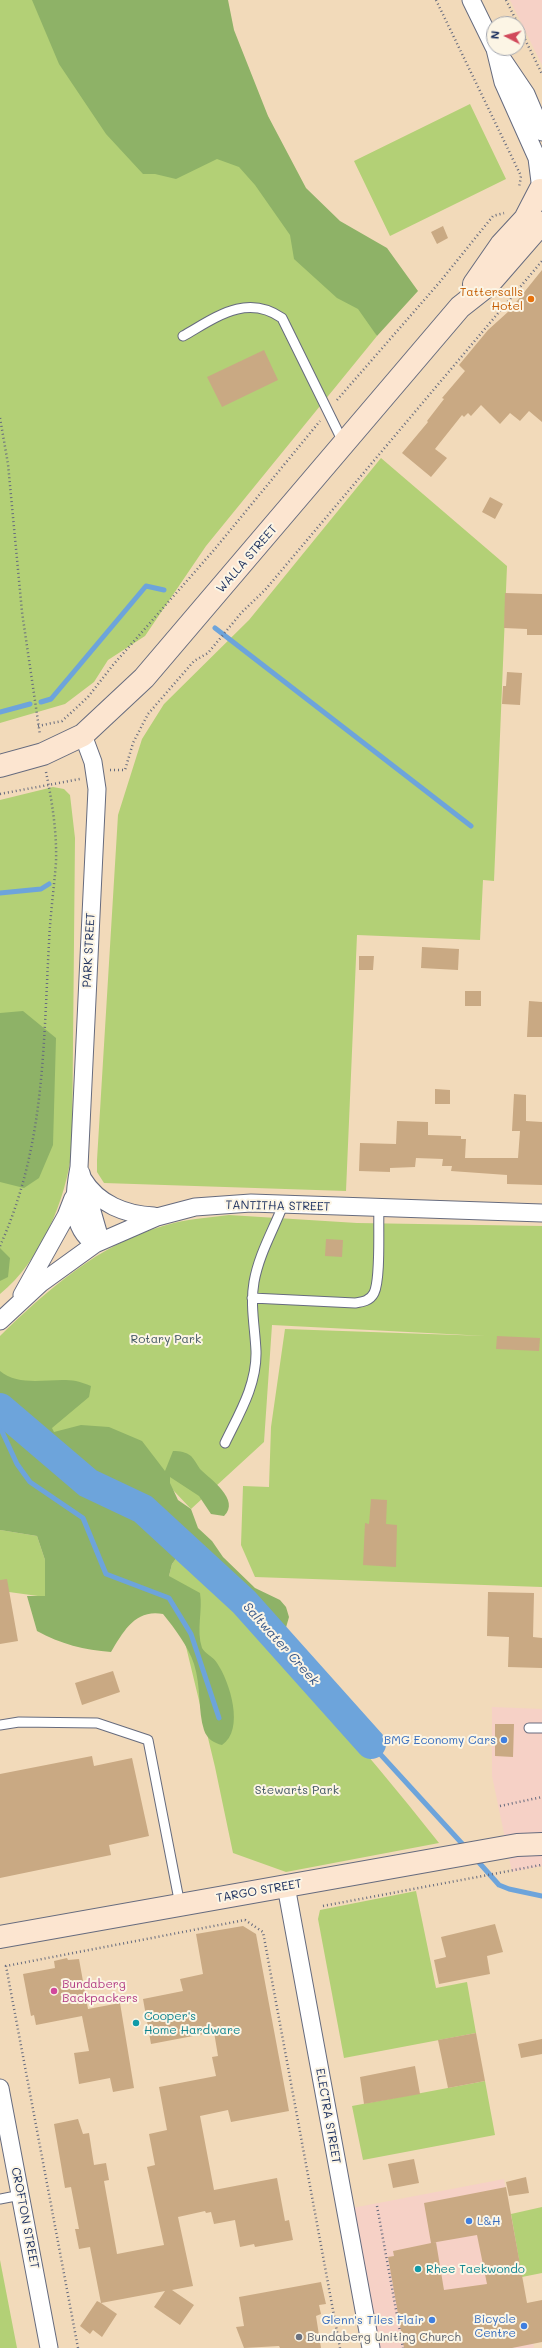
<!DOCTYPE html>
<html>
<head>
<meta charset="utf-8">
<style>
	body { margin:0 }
	#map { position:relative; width:542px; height:2348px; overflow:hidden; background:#f2daba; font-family:Mali,sans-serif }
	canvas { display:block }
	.north { position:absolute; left:486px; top:16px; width:40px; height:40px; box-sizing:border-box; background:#fcf5e5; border:1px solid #a2a6af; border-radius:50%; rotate:276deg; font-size:11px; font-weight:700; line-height:16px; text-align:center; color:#1b2f5e }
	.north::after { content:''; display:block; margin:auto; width:14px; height:18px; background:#d1495b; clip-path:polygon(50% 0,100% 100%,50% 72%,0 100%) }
</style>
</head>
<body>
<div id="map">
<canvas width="542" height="2348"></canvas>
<div class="north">N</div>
</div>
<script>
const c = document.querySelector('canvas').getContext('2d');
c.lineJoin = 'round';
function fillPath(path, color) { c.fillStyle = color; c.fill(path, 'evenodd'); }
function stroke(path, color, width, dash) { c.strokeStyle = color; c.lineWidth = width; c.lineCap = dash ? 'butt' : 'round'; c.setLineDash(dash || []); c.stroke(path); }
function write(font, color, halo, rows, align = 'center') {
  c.font = font + ' Mali,sans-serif'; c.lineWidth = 4; c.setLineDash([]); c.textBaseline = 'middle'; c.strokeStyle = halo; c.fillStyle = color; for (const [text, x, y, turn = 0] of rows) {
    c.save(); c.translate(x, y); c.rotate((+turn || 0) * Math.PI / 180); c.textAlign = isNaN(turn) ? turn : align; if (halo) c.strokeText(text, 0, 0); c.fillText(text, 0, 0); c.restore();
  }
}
fillPath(new Path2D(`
	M 510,0 L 542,0 L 542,65 Z
	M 492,1707 L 542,1709 L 542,1866 L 512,1872 L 492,1776 Z
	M 504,2179 L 534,2348 L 372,2348 L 347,2209 Z`), '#f6d1c6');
fillPath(new Path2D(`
	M 0,0 L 210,0 L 377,336 L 206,546 L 145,636 L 108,660 L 94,682 L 65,704 L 0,723 Z
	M 470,104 L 506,179 L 390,236 L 354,161 Z
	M 381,458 L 507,566 L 494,881 L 483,880 L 480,940 L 357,935 L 346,1191 L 104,1183 L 97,1172 L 97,1160 L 118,815 L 142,739 L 164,704 L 249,620 Z
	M 53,787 L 64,789 L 70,795 L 75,838 L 72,1149 C 66,1200 41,1261 0,1294 L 0,800 Z
	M 229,1215 L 357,1223 L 542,1226 L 542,1587 L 255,1577 L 241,1545 L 243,1486 L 269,1487 L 271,1427 L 285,1329 L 486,1336 L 272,1325 L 264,1442 L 191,1509 L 173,1490 L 88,1483 L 0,1406 L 0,1336 C 46,1291 99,1244 163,1226 C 184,1219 207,1218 229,1215 Z
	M 0,1530 L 37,1536 L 45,1560 L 45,1597 L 9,1592 L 0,1594 Z
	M 181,1552 C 272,1644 359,1741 439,1843 L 286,1872 L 233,1853 L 215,1767 L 169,1576 L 172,1564 Z
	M 416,1891 L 436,1988 L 467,1982 L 476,2033 L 344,2058 L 318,1919 L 320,1910 Z
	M 485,2081 L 495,2135 L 363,2160 L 352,2106 Z
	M 542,2207 L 542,2273 L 522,2277 L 511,2214 Z
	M 0,2260 L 17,2348 L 0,2348 Z`), '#b3d076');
fillPath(new Path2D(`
	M 32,0 L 228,0 L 234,30 L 268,116 L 306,188 L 340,221 L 387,248 L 418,291 L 377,336 L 358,309 L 337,298 L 294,259 L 290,235 L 255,185 L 239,167 L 217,159 L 176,179 L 155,174 L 143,174 L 106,134 L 59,64 Z
	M 23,1011 L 56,1038 L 53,1145 L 39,1178 L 24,1188 L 0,1182 L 0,1013 Z
	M 0,1248 L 10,1258 L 8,1277 L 0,1281 Z
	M 0,1371 C 20,1388 52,1377 76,1381 C 81,1382 86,1384 91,1386 L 89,1397 L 52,1428 L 54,1432 L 81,1425 L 109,1427 L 142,1441 L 165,1471 L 173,1451 C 180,1451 186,1452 191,1456 C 195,1460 197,1465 200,1469 C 210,1479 241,1500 224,1516 L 211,1514 L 199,1496 L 170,1477 L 170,1483 L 178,1500 L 191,1509 L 198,1528 L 212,1541 L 223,1557 L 255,1588 L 280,1600 L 286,1607 L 289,1617 L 285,1631 C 266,1630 226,1570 210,1555 C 204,1549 196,1545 190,1540 L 172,1564 L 169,1576 L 200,1593 C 203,1610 196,1630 202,1648 C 205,1654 214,1657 217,1663 C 230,1682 245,1730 222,1745 C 214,1743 207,1739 204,1730 C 198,1712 201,1685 194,1664 C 188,1646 175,1629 163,1614 C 135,1609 124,1631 111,1652 C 85,1650 60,1644 37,1631 L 27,1596 L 45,1596 L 45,1560 L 37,1536 L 0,1530 Z`), '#8eb267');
stroke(new Path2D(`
	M 215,628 L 471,826
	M 41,702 L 51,699 L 146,586 L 164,590
	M 0,712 L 30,704
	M 0,893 L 41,889 L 49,884
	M 0,1427 L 17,1464 L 30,1482 L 83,1518 L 106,1574 L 169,1598 L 191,1634 L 219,1718
	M 371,1744 L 467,1849
	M 475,1858 L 499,1885 L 509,1889 L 542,1896`), '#6da4db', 5);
stroke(new Path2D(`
	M 0,1408 L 88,1483 L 143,1509 L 244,1602 L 371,1744`), '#6da4db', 30);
fillPath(new Path2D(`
	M 443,226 L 448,238 L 437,244 L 431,232 Z
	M 542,270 L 542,422 L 529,411 L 520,421 L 510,413 L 500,424 L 481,405 L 471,416 L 468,413 L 464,417 L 462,415 L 435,449 L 447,458 L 431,477 L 402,453 L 428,422 L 427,421 L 444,399 L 442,398 L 465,371 L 459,365 L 488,330 L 509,311 Z
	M 264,350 L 278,380 L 222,407 L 207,377 Z
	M 490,497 L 503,504 L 495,519 L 482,512 Z
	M 505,593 L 542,594 L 542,635 L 527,635 L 527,629 L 504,628 Z
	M 507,672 L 522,673 L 520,705 L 502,704 L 503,686 L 506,686 Z
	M 422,947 L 459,949 L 458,970 L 421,968 Z
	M 359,956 L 374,956 L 373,970 L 359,970 Z
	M 465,991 L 481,991 L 481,1006 L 465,1006 Z
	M 529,1001 L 542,1002 L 542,1037 L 527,1037 Z
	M 435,1089 L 450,1090 L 450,1104 L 435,1104 Z
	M 514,1094 L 526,1095 L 526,1121 L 542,1122 L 542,1185 L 507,1184 L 507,1175 L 451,1171 L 452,1166 L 442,1166 L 443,1159 L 416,1158 L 415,1167 L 390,1168 L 390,1172 L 359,1171 L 360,1143 L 396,1144 L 397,1121 L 428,1122 L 428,1135 L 461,1136 L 461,1139 L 466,1139 L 465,1158 L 518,1158 L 520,1131 L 512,1131 Z
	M 326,1239 L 343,1240 L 342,1257 L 325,1256 Z
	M 497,1336 L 540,1338 L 539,1351 L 496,1349 Z
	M 371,1499 L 387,1500 L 386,1524 L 397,1525 L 396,1567 L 363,1565 L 365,1523 L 369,1524 Z
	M 7,1579 L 18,1641 L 0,1644 L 0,1580 Z
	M 488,1592 L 534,1593 L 533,1637 L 542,1638 L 542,1668 L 508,1667 L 509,1637 L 487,1636 Z
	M 113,1671 L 120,1692 L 82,1705 L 75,1683 Z
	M 495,1724 L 514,1724 L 513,1757 L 495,1756 Z
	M 92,1756 L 94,1766 L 132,1758 L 149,1836 L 109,1845 L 111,1855 L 0,1878 L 0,1774 Z
	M 495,1924 L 503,1952 L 487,1956 L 490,1974 L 439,1984 L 434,1960 L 446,1957 L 441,1937 Z
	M 243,1926 L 256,1934 L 289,2111 L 231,2122 L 228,2110 L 200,2116 L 214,2190 L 277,2178 L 285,2221 L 289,2220 L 293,2240 L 255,2247 L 254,2244 L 240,2247 L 235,2220 L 214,2224 L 211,2212 L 206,2213 L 205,2211 L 178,2217 L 193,2286 L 172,2290 L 194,2305 L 180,2325 L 154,2307 L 165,2291 L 101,2303 L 117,2314 L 102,2337 L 93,2330 L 90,2334 L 80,2326 L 97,2301 L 101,2303 L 90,2247 L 79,2249 L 75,2229 L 79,2229 L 71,2187 L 65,2188 L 54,2124 L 78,2119 L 83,2134 L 89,2133 L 94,2165 L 106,2163 L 109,2180 L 104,2181 L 117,2254 L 164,2245 L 147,2167 L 155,2165 L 149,2134 L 167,2130 L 159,2087 L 216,2076 L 212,2057 L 218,2056 L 214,2032 L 151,2044 L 143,1999 L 183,1991 L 180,1979 L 203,1974 L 196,1934 Z
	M 67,1958 L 68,1960 L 79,1959 L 88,2009 L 120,2003 L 134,2088 L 113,2092 L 110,2078 L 79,2084 L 74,2053 L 89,2051 L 82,2016 L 36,2025 L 34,2015 L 31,2016 L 23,1974 L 55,1968 L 54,1961 Z
	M 476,2033 L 485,2081 L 448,2088 L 438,2040 Z
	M 542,2039 L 542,2054 L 521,2058 L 518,2044 Z
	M 415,2066 L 420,2094 L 364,2104 L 360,2077 Z
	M 414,2159 L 419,2183 L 393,2188 L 388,2164 Z
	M 526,2177 L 529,2193 L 509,2196 L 506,2182 Z
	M 506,2187 L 527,2303 L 542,2300 L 542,2342 L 512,2348 L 404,2348 L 388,2257 L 394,2256 L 393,2251 L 436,2242 L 444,2290 L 487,2284 L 477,2235 L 431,2243 L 424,2203 Z
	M 321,2282 L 326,2304 L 319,2305 L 321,2314 L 316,2316 L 321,2348 L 280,2348 L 279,2346 L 244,2348 L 236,2327 L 244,2326 L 239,2297 Z`), '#c9a983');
const lane = new Path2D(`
	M 183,336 C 215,318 246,293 282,318 L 344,444
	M 252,1298 L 355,1303 C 362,1302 370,1301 374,1293 C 381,1279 378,1227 379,1209
	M 225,1443 C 239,1414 257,1385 256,1351 C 255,1328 250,1305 254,1282 C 259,1254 273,1231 283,1205
	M 0,1725 L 19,1722 L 97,1723 L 148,1740 L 180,1905
	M 529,1728 L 542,1728
	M 0,2199 L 21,2195`);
const street = new Path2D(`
	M 471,0 L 494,47
	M 495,49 L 503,82 L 537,158 L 540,182
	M 501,57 L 526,94 L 542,132
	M 81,1173 L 98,1232 L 95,1244 C 69,1227 74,1194 79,1167 L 97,789 L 93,762 L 83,735
	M 83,1179 C 98,1204 126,1215 154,1216
	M 22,1295 L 66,1216 L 73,1198
	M 0,1321 L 41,1283 L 95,1244 L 157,1217 L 195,1207 L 251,1203 L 542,1213
	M 286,1886 L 371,2348
	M 0,2088 L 49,2348`);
const secondary = new Path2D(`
	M 474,284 L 501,245 L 525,219 L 540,190
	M 0,766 L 43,754 L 83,735 L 144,678 L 460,307 L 488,285 L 542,223
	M 0,1937 L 517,1845 L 542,1844`);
stroke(lane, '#666b7e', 11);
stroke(street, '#666b7e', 19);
stroke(secondary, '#666b7e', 24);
stroke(new Path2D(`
	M 436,0 L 521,176 L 519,188
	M 506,0 L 518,24
	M 518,25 L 542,74
	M 337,400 L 439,283 L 493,216 L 504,213
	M 0,418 L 8,464 L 22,612 L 40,735
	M 38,726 L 62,721 L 88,697 L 113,665 L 214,550 L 320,421
	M 110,770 L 125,770 L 133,743 L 148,714 L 194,661 L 208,653 L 242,612 L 265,590 L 542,261
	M 0,794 L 80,779
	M 0,1246 C 45,1146 43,1050 49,943 C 50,916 54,889 56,862 C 57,832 52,801 46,772
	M 500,1806 L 542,1797
	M 323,1906 L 541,1865
	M 377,2206 L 403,2348
	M 78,2348 L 6,1966 L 245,1920 L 263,1932 L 340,2348`), '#666b7e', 2.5, [1, 3]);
stroke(lane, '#fff', 9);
stroke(street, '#fff', 17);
stroke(secondary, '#fce5d0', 22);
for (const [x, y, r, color] of [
	[531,299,4,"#e8710a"],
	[504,1740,4,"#3f7fe0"],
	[54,1991,4,"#d1479c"],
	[136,2023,4,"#0f9aa8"],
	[469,2221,4,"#3f7fe0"],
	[418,2269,4,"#0f9aa8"],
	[432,2320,4,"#3f7fe0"],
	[524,2326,4,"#3f7fe0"],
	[299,2337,4,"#6b7280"]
]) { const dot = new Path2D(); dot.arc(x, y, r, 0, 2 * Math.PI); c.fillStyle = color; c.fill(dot); stroke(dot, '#fcf5e5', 1.5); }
write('12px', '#c56008', '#fcf5e5', [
	["Tattersalls",523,292],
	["Hotel",523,306]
], 'right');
write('12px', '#1b2f5e', '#fcf5e5', [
	["WALLA STREET",247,559,-49],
	["PARK STREET",89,950,-87],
	["TANTITHA STREET",278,1206,1],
	["TARGO STREET",259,1891,-10],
	["ELECTRA STREET",328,2116,80],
	["CROFTON STREET",25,2218,79]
]);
write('12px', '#415764', '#fcf5e5', [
	["Rotary Park",166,1339],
	["Stewarts Park",297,1790]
]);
write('12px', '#366cbe', '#fcf5e5', [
	["BMG Economy Cars",496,1740],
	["L&H",477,2221,"left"],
	["Bicycle",516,2319],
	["Centre",516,2333],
	["Glenn's Tiles Flair",424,2320]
], 'right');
write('12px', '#b23c85', '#fcf5e5', [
	["Bundaberg",62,1984],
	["Backpackers",62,1998]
], 'left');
write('12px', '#0d838f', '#fcf5e5', [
	["Cooper's",144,2016],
	["Home Hardware",144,2030],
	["Rhee Taekwondo",426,2269]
], 'left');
write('12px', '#5b616d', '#fcf5e5', [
	["Bundaberg Uniting Church",307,2337]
], 'left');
write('italic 13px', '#38588a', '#fcf5e5', [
	["Saltwater Creek",281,1644,48]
]);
</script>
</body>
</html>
